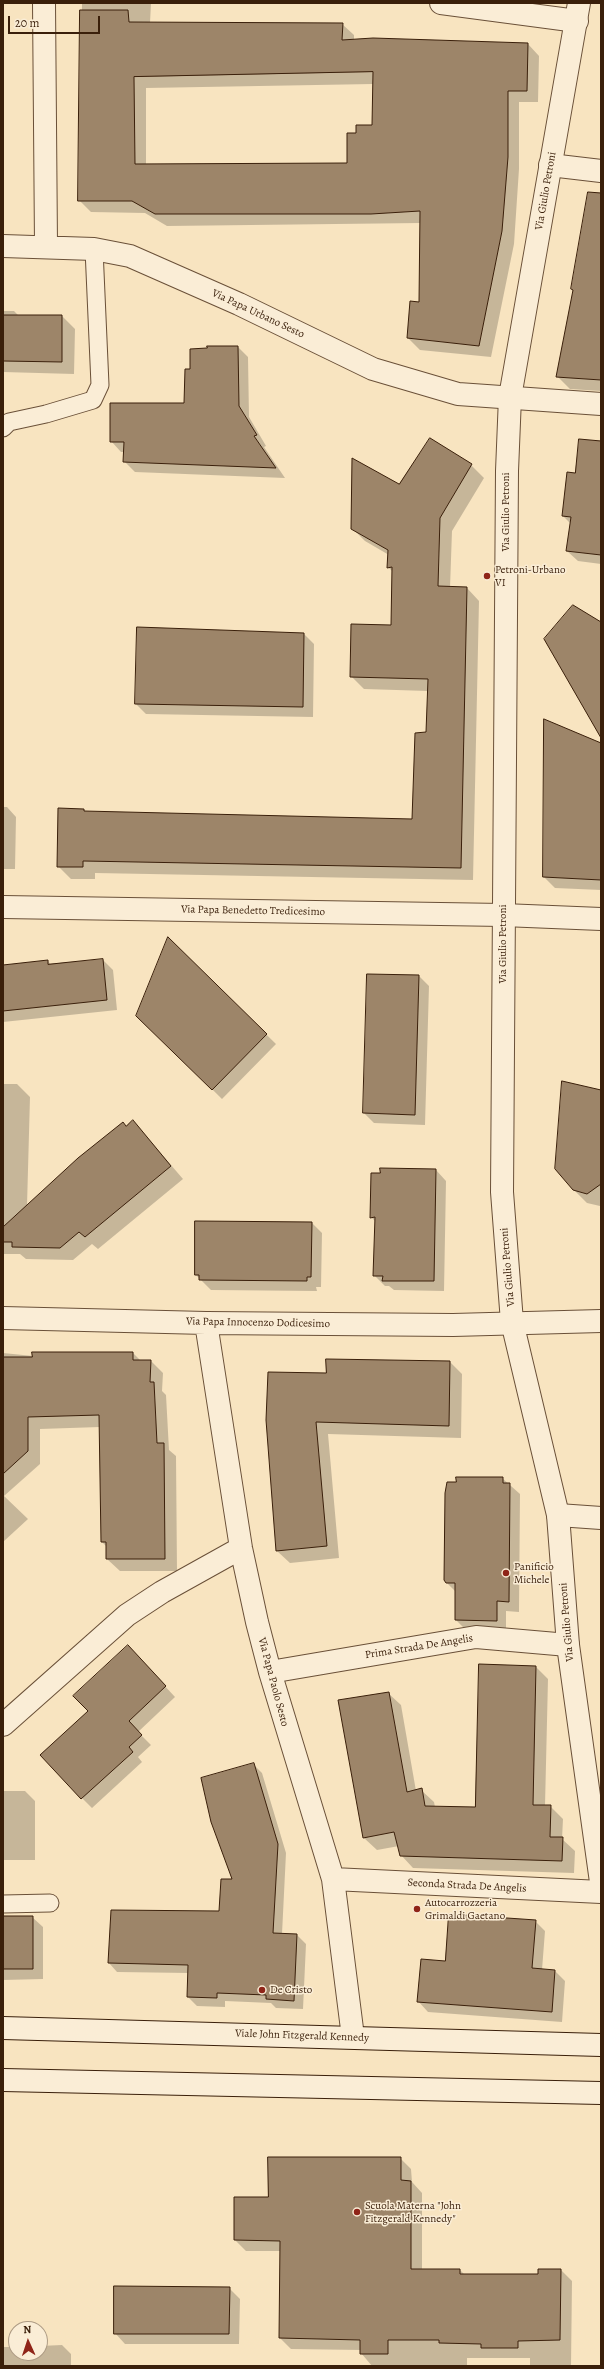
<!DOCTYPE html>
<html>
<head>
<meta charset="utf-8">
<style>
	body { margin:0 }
	#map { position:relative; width:604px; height:2369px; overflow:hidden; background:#f8e4c0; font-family:Alegreya,serif }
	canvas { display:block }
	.frame { position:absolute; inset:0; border:4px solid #3a1f0a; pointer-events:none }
	.north { position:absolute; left:8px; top:2321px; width:40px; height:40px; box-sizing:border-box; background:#faedd6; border:1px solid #ad9b84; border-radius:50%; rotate:357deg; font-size:11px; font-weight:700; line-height:16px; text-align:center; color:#3a1f0a }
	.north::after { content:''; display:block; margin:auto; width:14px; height:18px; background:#8f2418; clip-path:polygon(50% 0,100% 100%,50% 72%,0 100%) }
	.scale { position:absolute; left:8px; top:16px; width:92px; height:18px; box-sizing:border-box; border:2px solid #3a1f0a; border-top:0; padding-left:5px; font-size:12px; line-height:14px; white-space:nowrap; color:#3a1f0a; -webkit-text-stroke:3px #faedd6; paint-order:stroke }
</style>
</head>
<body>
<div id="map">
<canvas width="604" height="2369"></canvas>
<div class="frame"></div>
<div class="north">N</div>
<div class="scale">20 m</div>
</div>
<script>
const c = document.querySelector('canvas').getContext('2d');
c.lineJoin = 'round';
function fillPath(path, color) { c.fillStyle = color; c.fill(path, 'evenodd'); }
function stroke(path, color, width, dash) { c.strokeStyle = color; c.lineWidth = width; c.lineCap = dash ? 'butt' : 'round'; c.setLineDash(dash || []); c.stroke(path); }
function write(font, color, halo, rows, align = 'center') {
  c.font = font + ' Alegreya,serif'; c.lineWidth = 3; c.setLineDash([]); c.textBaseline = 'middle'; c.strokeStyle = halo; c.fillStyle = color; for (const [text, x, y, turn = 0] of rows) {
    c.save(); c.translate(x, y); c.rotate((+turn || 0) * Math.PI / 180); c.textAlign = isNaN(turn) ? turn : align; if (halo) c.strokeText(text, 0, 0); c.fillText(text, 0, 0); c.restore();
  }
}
fillPath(new Path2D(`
	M 82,3 L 151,3 L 150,23 L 342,24 L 354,35 L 354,40 L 528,44 L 539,56 L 538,102 L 519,102 L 519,169 L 514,244 L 491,357 L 420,350 L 408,338 L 420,303 L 421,223 L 167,226 L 145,213 L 91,212 L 79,200 ZM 373,84 L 373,126 L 358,134 L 348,164 L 146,165 L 146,88 Z
	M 601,198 L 601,391 L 570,389 L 557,376 Z
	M 3,311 L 14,311 L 19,316 L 62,316 L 75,329 L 74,374 L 3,372 Z
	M 238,347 L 248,357 L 249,417 L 266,446 L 264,447 L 285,478 L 135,472 L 125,462 L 125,452 L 121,452 L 111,441 L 185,404 Z
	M 430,439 L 471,465 L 484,478 L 452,531 L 450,588 L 467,588 L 479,601 L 473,880 L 95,873 L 95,879 L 71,879 L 58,866 L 84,810 L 87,812 L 413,820 L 427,733 L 428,691 L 364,689 L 352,677 L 392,626 L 393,572 L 388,567 L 389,555 L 365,541 L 352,528 L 399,486 Z
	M 601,442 L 601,564 L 578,561 L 567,551 L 571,524 L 563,516 L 576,474 Z
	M 304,634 L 314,644 L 313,717 L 146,714 L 136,704 Z
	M 601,744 L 601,890 L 555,888 L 544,877 Z
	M 3,807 L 7,807 L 16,817 L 15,869 L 3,869 Z
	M 169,939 L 276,1044 L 222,1099 L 137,1015 Z
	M 103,960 L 113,970 L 117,1010 L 3,1022 L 3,966 L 48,961 L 51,965 Z
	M 419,976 L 429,986 L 425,1125 L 374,1123 L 364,1113 Z
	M 3,1084 L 17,1084 L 30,1097 L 27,1206 L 133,1121 L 183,1179 L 98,1249 L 92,1244 L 73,1260 L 26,1259 L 20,1254 L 3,1254 Z
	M 601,1091 L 601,1205 L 600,1206 L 587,1203 L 574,1190 Z
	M 436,1170 L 446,1181 L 444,1291 L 394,1290 L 389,1286 L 385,1286 L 374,1275 L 376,1222 L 371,1217 Z
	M 312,1223 L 322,1233 L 321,1287 L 316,1287 L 317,1291 L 211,1290 L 196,1275 Z
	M 3,1353 L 33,1356 L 133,1353 L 141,1361 L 151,1361 L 163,1373 L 162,1391 L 166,1395 L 169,1450 L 176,1456 L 177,1571 L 120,1571 L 107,1559 L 107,1547 L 102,1542 L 100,1427 L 40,1429 L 40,1464 L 4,1496 L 28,1519 L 3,1542 Z
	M 450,1362 L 462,1374 L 461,1438 L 328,1434 L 339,1558 L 290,1563 L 277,1551 L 327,1374 Z
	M 502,1478 L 520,1494 L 519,1612 L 506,1611 L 506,1631 L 466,1630 L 456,1620 L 456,1592 L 447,1583 Z
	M 138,1657 L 175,1697 L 138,1732 L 151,1745 L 138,1757 L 142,1762 L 92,1808 L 82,1798 L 89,1711 Z
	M 536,1667 L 548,1679 L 545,1806 L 550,1806 L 563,1819 L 562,1839 L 575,1851 L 574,1873 L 413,1868 L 401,1855 L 399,1846 L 377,1850 L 364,1838 L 388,1693 L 401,1705 L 416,1791 L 421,1790 L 434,1802 L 435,1807 L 476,1808 Z
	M 253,1764 L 262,1773 L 286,1853 L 282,1934 L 297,1935 L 306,1944 L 303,2009 L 276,2008 L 271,2003 L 225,2001 L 225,2007 L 197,2006 L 188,1997 L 189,1973 L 117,1972 L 109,1963 L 219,1912 L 233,1880 Z
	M 3,1791 L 25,1791 L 35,1801 L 35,1860 L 3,1860 Z
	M 3,1917 L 32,1917 L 43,1927 L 43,1979 L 3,1980 Z
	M 535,1921 L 545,1931 L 542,1970 L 555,1971 L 565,1981 L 562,2022 L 428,2012 L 418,2001 L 446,1962 Z
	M 400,2158 L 411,2169 L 412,2182 L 422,2193 L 422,2270 L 460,2270 L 465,2275 L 539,2275 L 561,2270 L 572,2281 L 571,2366 L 530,2366 L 530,2358 L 467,2358 L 467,2366 L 372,2366 L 361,2353 L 361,2350 L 291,2349 L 280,2338 L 281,2251 L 246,2251 L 235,2240 L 235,2198 L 269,2198 Z
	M 229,2288 L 240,2299 L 239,2344 L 125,2344 L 115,2333 Z
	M 62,2345 L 71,2354 L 71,2366 L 3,2366 L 3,2347 L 16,2347 L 16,2353 L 40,2353 L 40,2346 Z`), '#0003');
const building = new Path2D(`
	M 80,10 L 128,10 L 129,22 L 343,23 L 342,40 L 373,38 L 528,43 L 527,91 L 508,91 L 508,157 L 502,231 L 479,346 L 407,338 L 410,301 L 419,302 L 420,211 L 371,214 L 155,214 L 132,201 L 78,201 ZM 373,72 L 372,125 L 356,125 L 356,133 L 347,133 L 347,163 L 135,164 L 134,77 Z
	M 588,192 L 601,193 L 601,380 L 556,377 L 573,290 L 571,289 Z
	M 3,315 L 62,315 L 62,362 L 3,361 Z
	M 207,346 L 238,346 L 239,406 L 257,435 L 254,436 L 276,468 L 123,462 L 124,442 L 110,442 L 110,403 L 184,403 L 185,369 L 190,369 L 190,349 L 207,348 Z
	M 430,438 L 472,464 L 440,518 L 438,586 L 467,587 L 461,868 L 83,861 L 83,867 L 57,867 L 58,808 L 84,809 L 84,811 L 412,819 L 415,733 L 426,732 L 428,679 L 350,677 L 351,624 L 391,625 L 392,567 L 387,568 L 388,550 L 351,529 L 352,458 L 399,484 Z
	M 579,439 L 601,441 L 601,555 L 566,551 L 571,517 L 562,516 L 567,472 L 575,473 Z
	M 573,605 L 601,622 L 601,738 L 544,639 Z
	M 137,627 L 304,633 L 303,707 L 135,704 Z
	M 544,719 L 601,743 L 601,880 L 543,877 Z
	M 168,937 L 267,1034 L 212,1090 L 136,1016 Z
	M 103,959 L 107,1000 L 3,1011 L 3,965 L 48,960 L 48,964 Z
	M 367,974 L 419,975 L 415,1115 L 363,1113 Z
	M 562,1081 L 601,1090 L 601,1184 L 587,1194 L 573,1190 L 555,1169 Z
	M 133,1120 L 171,1166 L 85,1237 L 79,1232 L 60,1248 L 12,1247 L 12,1242 L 3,1242 L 3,1227 L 78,1158 L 123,1122 L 126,1126 Z
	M 380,1168 L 436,1169 L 434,1281 L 382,1281 L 383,1276 L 373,1276 L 375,1217 L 370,1218 L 371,1173 L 380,1173 Z
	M 195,1221 L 312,1222 L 311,1277 L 307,1277 L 307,1281 L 199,1280 L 199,1275 L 195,1275 Z
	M 32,1352 L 133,1352 L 133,1360 L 151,1360 L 150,1382 L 154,1382 L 157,1443 L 164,1443 L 165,1559 L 106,1559 L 106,1542 L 101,1542 L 99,1415 L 28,1417 L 28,1451 L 3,1474 L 3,1357 L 32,1357 Z
	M 326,1359 L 450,1361 L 449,1426 L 316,1422 L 327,1546 L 276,1551 L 266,1420 L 268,1372 L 326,1373 Z
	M 456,1477 L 503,1477 L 503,1483 L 510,1483 L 509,1602 L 497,1601 L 497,1621 L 455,1620 L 455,1583 L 446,1583 L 444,1580 L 445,1493 L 447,1482 L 456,1482 Z
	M 128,1645 L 166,1686 L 129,1721 L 142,1735 L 129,1747 L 133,1752 L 81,1799 L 40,1755 L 88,1711 L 73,1696 Z
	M 479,1664 L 536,1666 L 533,1805 L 551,1805 L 550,1837 L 563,1837 L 562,1861 L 400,1856 L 394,1832 L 363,1838 L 338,1700 L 389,1692 L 407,1792 L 422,1788 L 425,1806 L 475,1807 Z
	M 254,1763 L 278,1844 L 273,1933 L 297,1934 L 294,2001 L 266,1999 L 266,1995 L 217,1993 L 217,1998 L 187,1997 L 188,1965 L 108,1963 L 111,1910 L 219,1911 L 221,1879 L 232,1879 L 211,1822 L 201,1778 Z
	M 449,1914 L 536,1920 L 532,1968 L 555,1970 L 552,2012 L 417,2002 L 421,1959 L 445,1961 Z
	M 3,1916 L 33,1916 L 33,1969 L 3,1969 Z
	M 268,2157 L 401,2157 L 401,2180 L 411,2181 L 411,2269 L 460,2269 L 460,2274 L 538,2274 L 538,2269 L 561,2269 L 560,2340 L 518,2341 L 518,2348 L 481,2348 L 481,2344 L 439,2343 L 439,2340 L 388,2340 L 388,2354 L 360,2354 L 360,2340 L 279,2338 L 280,2241 L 234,2240 L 234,2197 L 268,2197 Z
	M 114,2286 L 230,2287 L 229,2334 L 114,2334 Z`);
fillPath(building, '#9d8569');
stroke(building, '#3a1f0a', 1);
const service = new Path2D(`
	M 3,428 L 9,422 L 46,414 L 93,400 L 100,385 L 94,249
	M 3,1904 L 50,1903`);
const minor = new Path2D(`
	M 44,3 L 46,245
	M 441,3 L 577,21
	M 550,165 L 601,171
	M 3,246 L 94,249 L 130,256 L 239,304 L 373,369 L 458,394 L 601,404
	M 3,907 L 503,915 L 601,919
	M 3,1318 L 206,1323 L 453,1325 L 601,1321
	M 206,1323 L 241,1548 L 257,1622 L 270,1672 L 333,1879 L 353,2037
	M 558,1515 L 601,1518
	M 270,1672 L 476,1637 L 568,1645
	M 3,1725 L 127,1615 L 162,1592 L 241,1548
	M 333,1879 L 601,1892`);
const tertiary = new Path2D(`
	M 579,3 L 510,397 L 507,471 L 502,1192 L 512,1322 L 558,1515 L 568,1645 L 601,1882`);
const secondary = new Path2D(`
	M 3,2028 L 601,2045
	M 3,2080 L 601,2093`);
stroke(service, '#6a5038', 19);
stroke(minor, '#6a5038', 24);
stroke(tertiary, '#6a5038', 24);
stroke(secondary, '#3a1f0a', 24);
stroke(service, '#faedd6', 17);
stroke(minor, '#faedd6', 22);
stroke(tertiary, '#faedd6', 22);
stroke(secondary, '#faedd6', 22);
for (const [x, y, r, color] of [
	[487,576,4,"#8f2418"],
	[506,1573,4,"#8f2418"],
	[417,1909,4,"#8f2418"],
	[262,1990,4,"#8f2418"],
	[357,2212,4,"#8f2418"]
]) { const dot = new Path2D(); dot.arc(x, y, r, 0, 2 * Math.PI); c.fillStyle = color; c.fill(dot); stroke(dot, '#faedd6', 1.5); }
write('11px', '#3a1f0a', '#faedd6', [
	["Via Giulio Petroni",546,191,-80],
	["Via Papa Urbano Sesto",258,314,25],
	["Via Giulio Petroni",506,512,-90],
	["Via Papa Benedetto Tredicesimo",253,911,1],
	["Via Giulio Petroni",503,944,-90],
	["Via Giulio Petroni",508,1267,-95],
	["Via Papa Innocenzo Dodicesimo",258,1323,1],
	["Via Giulio Petroni",567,1622,-95],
	["Prima Strada De Angelis",419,1647,-9],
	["Via Papa Paolo Sesto",273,1682,75],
	["Seconda Strada De Angelis",467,1886,3],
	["Viale John Fitzgerald Kennedy",302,2036,2]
]);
write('11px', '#3a1f0a', '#faedd6', [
	["Petroni-Urbano",495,570],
	["VI",495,583],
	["Panificio",514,1567],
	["Michele",514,1580],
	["Autocarrozzeria",425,1903],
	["Grimaldi Gaetano",425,1916],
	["De Cristo",270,1990],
	["Scuola Materna \"John",365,2206],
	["Fitzgerald Kennedy\"",365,2219]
], 'left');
</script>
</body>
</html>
